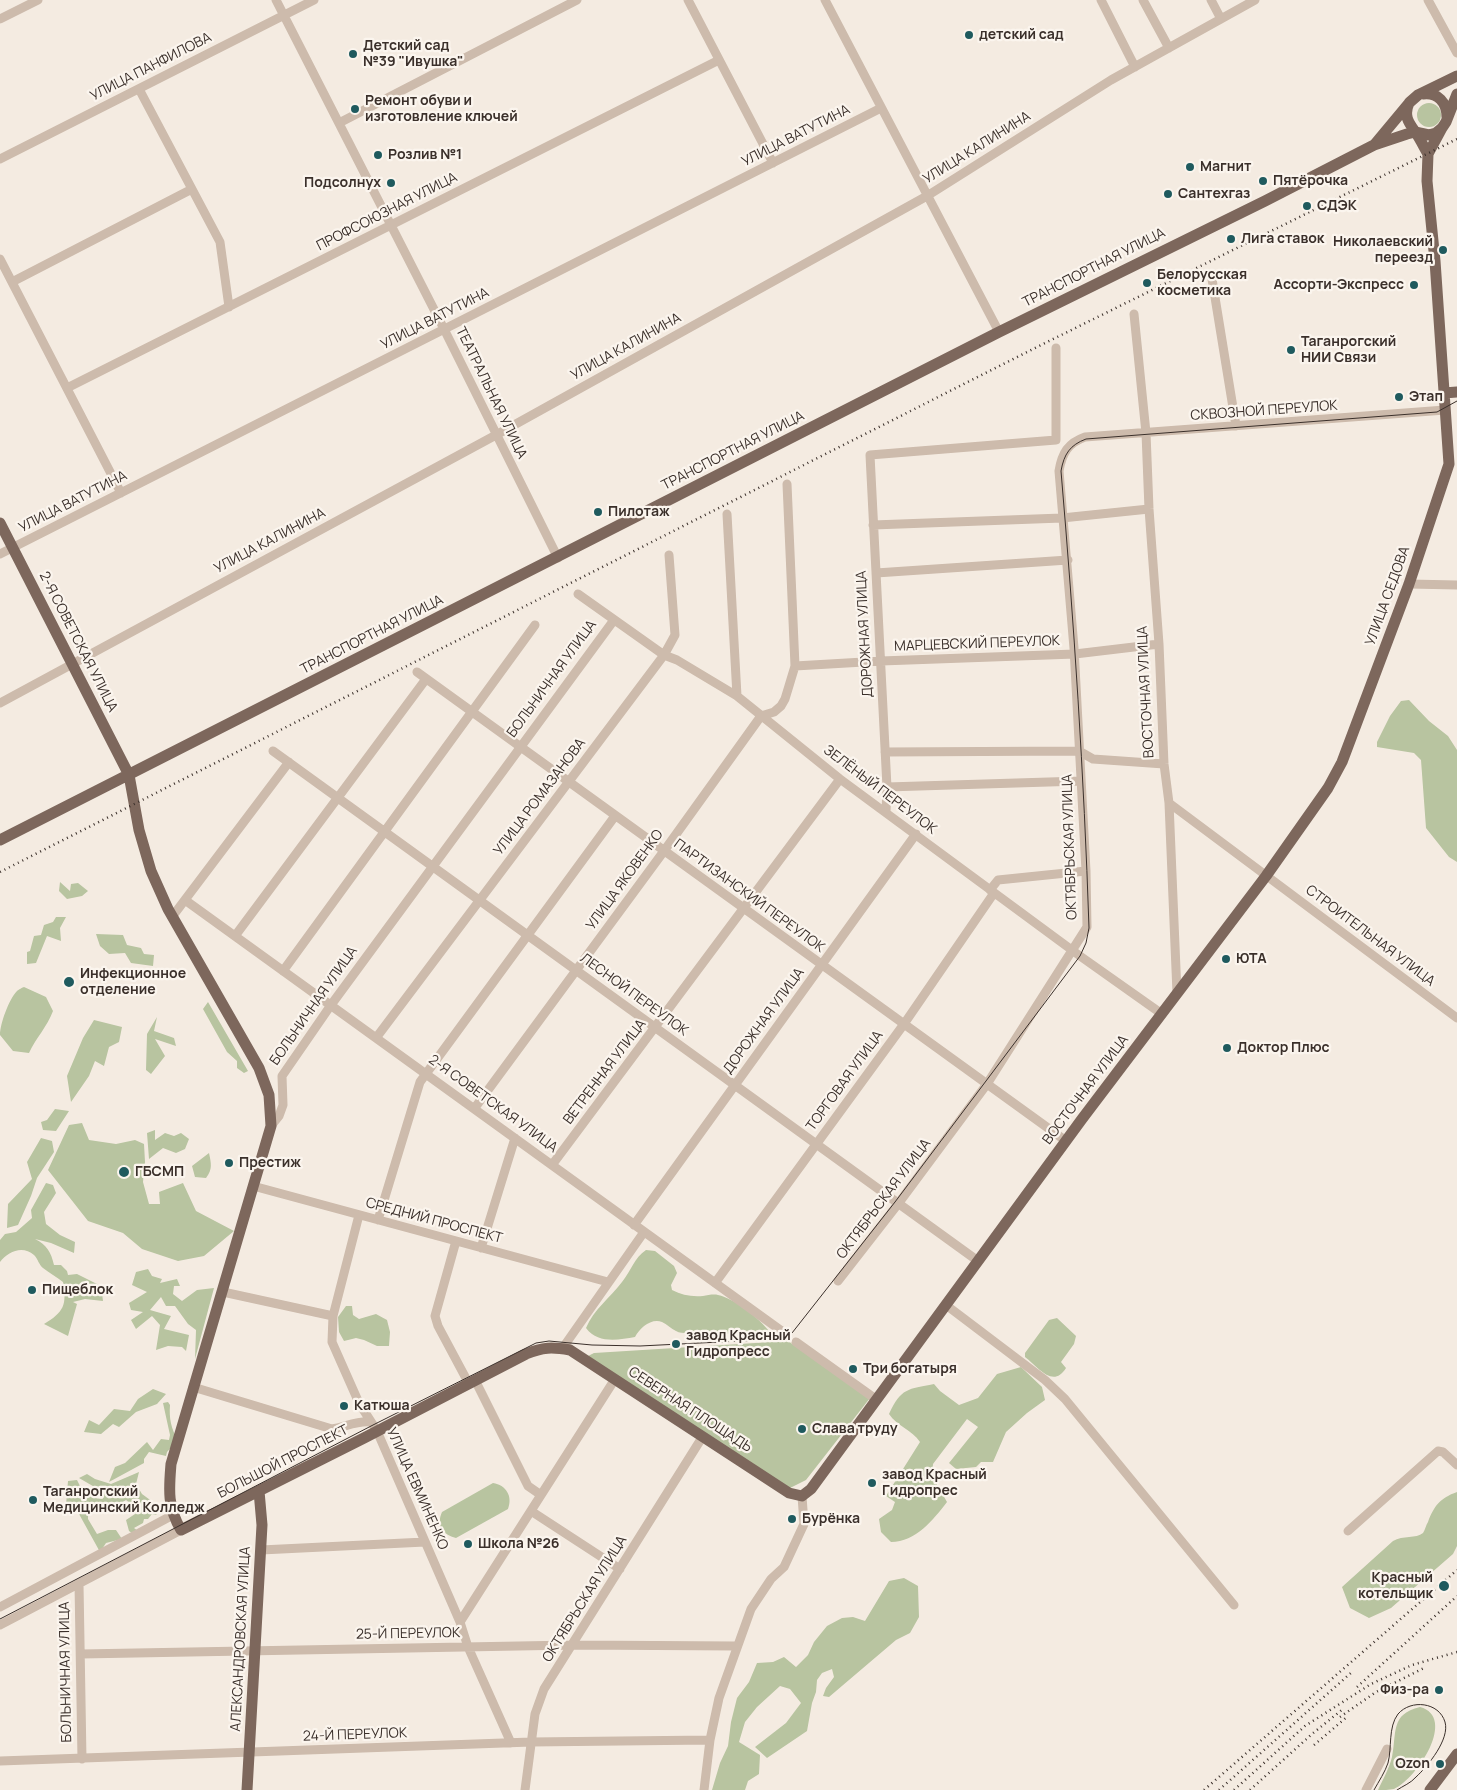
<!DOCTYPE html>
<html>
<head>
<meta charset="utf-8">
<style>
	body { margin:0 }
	canvas { display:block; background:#f4ebe1 }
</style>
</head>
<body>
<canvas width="1457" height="1790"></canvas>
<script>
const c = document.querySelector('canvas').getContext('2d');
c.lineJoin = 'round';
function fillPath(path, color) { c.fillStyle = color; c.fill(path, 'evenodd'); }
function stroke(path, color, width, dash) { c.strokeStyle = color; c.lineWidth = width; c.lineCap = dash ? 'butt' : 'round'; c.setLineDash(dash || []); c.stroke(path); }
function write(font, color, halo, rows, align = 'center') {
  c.font = font + ' Manrope,sans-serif'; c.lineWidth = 4.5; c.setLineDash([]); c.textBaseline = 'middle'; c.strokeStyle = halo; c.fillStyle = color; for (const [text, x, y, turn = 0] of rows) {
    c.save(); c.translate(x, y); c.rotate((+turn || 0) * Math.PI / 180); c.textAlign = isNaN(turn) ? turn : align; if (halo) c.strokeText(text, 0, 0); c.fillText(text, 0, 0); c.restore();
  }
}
fillPath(new Path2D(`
	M1417 115a12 12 0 1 1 24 0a12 12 0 1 1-24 0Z
	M 1409,700 L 1429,721 L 1448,736 L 1457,750 L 1457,862 L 1449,857 L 1426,828 L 1421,760 L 1414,753 L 1377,747 L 1377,742 L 1390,716 L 1401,701 Z
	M 60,882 L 70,891 L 71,884 L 78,883 L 88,891 L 82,896 L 67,899 L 59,891 Z
	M 56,917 L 66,917 L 60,928 L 61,941 L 47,936 L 36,963 L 27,964 L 27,952 L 30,951 L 34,936 L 41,935 L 44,925 L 53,922 Z
	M 96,934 L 123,935 L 127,945 L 141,948 L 144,954 L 154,955 L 153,966 L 131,963 L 125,953 L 109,954 L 100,946 Z
	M 24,987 L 46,997 L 53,1011 C 47,1027 36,1038 29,1053 L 13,1051 L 0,1035 C 0,1024 9,999 17,991 C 18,990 23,987 24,987 Z
	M 208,1002 L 248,1071 L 244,1073 L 237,1068 L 237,1061 L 227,1052 L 203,1009 Z
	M 157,1017 L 154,1031 L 174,1038 L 176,1046 L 155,1039 L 165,1056 L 151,1074 L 146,1070 L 147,1034 Z
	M 94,1020 L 122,1027 L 119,1042 L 109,1047 L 104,1066 L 95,1061 L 89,1076 L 71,1102 L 67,1076 L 83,1038 Z
	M 55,1109 L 69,1111 L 56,1131 L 43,1130 L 41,1122 L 47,1120 Z
	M 82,1123 L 89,1140 L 116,1144 L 135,1140 L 144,1144 L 145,1162 L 143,1182 L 149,1204 L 160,1204 L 159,1192 L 183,1183 L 196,1211 L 234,1231 L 204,1256 L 178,1261 L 142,1249 L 123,1233 L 88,1221 L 48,1170 L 69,1125 Z
	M 155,1130 L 155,1140 L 165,1133 L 174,1136 L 181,1133 L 189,1139 L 185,1149 L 176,1153 L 163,1148 L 149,1159 L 147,1133 Z
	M 41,1138 L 52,1141 L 54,1152 L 37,1178 L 31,1196 L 18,1225 L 7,1228 L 8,1204 L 32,1179 L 27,1162 Z
	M 209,1153 C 211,1163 213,1169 206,1178 L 195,1177 L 192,1166 Z
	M 46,1183 L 53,1185 L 56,1193 L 44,1212 L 46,1224 L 60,1235 L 75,1242 L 74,1253 L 51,1243 L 35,1239 C 47,1245 51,1252 54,1265 L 61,1265 L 67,1271 L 68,1275 L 77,1274 L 101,1286 L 103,1301 L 85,1299 L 73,1302 L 77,1304 L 68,1336 L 44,1324 C 64,1312 67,1305 63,1282 C 57,1277 49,1273 43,1268 C 39,1265 38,1259 34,1255 C 23,1245 8,1251 0,1262 L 0,1240 L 5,1234 L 16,1232 L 32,1218 L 31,1210 Z
	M 646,1250 L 655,1251 L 674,1266 L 677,1273 L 671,1285 L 672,1290 C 682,1295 691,1297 703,1296 C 708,1295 714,1294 718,1295 C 734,1298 760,1319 769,1331 L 764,1334 L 688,1333 C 684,1333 679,1333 676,1331 C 671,1329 667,1324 662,1322 C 651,1318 640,1328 635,1337 C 618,1340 598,1344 586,1328 C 594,1309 610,1298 622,1282 C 631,1271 634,1258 646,1250 Z
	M 148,1269 L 152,1276 L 162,1279 L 160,1283 L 177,1279 L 180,1286 L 174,1286 L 173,1294 L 182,1301 L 197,1290 L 214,1288 L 195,1359 L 196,1330 L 188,1324 L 175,1306 L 166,1306 L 161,1297 L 150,1310 L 171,1316 L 164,1329 L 189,1335 L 186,1351 L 182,1347 L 168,1346 L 156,1350 L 160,1325 L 152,1316 L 136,1329 L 131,1320 L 143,1312 L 131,1310 L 129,1303 L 147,1292 L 132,1285 L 136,1272 Z
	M 346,1306 L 352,1306 L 353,1315 L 359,1319 L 376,1314 L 387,1320 L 390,1332 L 389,1346 L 377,1346 L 364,1340 L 356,1338 L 344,1341 L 339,1332 L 338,1317 Z
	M 1057,1318 L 1076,1336 L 1074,1344 L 1061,1362 L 1066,1368 C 1053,1389 1038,1367 1025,1357 L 1025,1353 L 1049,1320 Z
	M 788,1341 L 870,1398 L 806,1480 L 788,1489 L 588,1356 L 594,1353 Z
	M 1021,1367 L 1042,1387 L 1045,1400 L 1027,1413 L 1006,1432 L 993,1462 L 981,1462 L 976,1467 L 956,1469 L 949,1463 L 978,1427 L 967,1419 L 933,1464 L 932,1476 L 947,1502 C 933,1520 916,1542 891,1542 L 881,1532 L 879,1519 L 892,1510 L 895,1502 L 886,1496 L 920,1442 C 912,1430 897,1426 889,1414 C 901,1388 908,1389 934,1384 L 940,1391 L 959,1405 L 978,1398 L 997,1374 Z
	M 153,1389 L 166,1394 L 157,1404 L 136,1412 L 119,1427 L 113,1424 L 101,1434 L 84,1432 L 89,1420 L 99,1425 L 114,1409 L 130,1411 L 138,1399 Z
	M 168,1402 L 170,1405 C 169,1418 171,1429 178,1440 L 167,1452 L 166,1456 L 149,1452 L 144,1459 L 144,1463 L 109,1482 L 115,1467 L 125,1463 L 147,1442 L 153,1450 L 161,1439 L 169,1440 L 170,1435 L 163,1403 Z
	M 139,1472 L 136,1484 L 142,1494 L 161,1508 L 156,1515 L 152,1514 L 148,1519 L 144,1519 L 143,1523 L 134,1528 L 138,1531 L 132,1533 L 129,1531 L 126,1520 L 135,1514 L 130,1503 L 126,1500 L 108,1511 L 88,1513 L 88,1519 L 97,1534 L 108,1530 L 116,1530 L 122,1539 L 106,1543 L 100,1552 L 79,1514 L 66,1505 L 68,1481 L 77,1480 L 81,1488 L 87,1488 C 91,1496 94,1499 103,1499 L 98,1489 L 79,1478 L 87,1474 L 95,1479 L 111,1484 Z
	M 493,1483 C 506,1485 513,1496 508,1509 L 456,1538 C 443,1535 436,1525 442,1512 Z
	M 1457,1492 L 1457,1546 L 1453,1554 L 1391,1608 L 1369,1618 L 1350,1608 L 1342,1587 L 1393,1541 C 1403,1535 1416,1539 1423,1533 C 1425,1530 1426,1525 1428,1522 C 1434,1506 1440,1498 1457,1492 Z
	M 904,1578 L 918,1586 L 919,1617 L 910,1633 L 896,1640 L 829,1697 L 823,1696 L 826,1688 L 834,1677 L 832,1669 L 822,1673 L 817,1680 L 816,1692 L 812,1703 L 807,1731 L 767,1758 L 755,1747 L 786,1723 L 801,1703 L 790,1689 L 780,1686 L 757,1707 L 745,1722 L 739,1742 L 760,1755 L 759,1774 L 748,1781 L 745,1790 L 712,1790 L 720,1763 L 728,1746 L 731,1722 L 737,1698 L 749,1682 L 757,1663 L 773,1662 L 784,1657 L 796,1667 L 808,1655 L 814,1642 L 827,1626 L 842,1618 L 853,1617 L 865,1621 L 889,1581 Z
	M 1420,1707 C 1457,1717 1418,1778 1394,1789 C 1389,1790 1383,1790 1378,1790 C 1383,1779 1389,1769 1392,1757 C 1397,1733 1390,1714 1420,1707 Z`), '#b8c4a0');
stroke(new Path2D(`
	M 276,0 L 444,329 L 558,558
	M 688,0 L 773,163
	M 825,0 L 999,332
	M 1101,0 L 1135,67
	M 1143,0 L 1169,48
	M 1211,0 L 1221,19
	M 1428,0 L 1457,53
	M 0,19 L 38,0
	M 139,89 L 220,242 L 229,307
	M 339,123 L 577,0
	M 0,159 L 314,0
	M 0,259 L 121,493
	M 1212,279 L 1236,426
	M 12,282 L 192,189
	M 1134,314 L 1146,433 L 1149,509 L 1159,644 L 1164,764 L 1169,803 L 1177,993
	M 67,388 L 719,60
	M 727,514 L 737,696
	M 873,525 L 1062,518 L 1149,509
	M 0,554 L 881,108
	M 876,573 L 1068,560
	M 1409,584 L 1457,585
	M 578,594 L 664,655 L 677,660 L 737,696 L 840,779 L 1080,956 L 1162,1014
	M 795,666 L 881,661 L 1075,654 L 1159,644
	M 417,672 L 1066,1141
	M 0,703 L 496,435 L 927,196 L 1111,80 L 1255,0
	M 273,751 L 978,1261
	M 885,752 L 1079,751 L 1093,759 L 1164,764
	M 887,787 L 1081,781
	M 1169,803 L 1457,1018
	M 886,812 L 887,787 L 870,455 L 1056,440 L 1056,348
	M 990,890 L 998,880 L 1086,871
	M 185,900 L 783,1332
	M 172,917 L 289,762
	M 235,936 L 426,679
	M 283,971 L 535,625
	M 376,1038 L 664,655 L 675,635 L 669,555
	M 474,1109 L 664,851 L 761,716 L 774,712 L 781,706 L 785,699 L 795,666 L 787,484
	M 271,1126 L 279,1116 L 283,1105 L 282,1076 L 331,1005 L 614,620
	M 552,1165 L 840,779
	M 253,1186 L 608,1282
	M 359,1215 L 333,1316 L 332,1342 L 359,1403 L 377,1431 L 460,1622 L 468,1647 L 511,1743
	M 378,1220 L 420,1082 L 615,816
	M 634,1225 L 916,834
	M 456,1241 L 435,1316 L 438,1326 L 469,1384
	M 481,1248 L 515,1138
	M 838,1281 L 898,1204 L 987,1084 L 1087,927 L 1086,871 L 1074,648 L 1059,471 C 1062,453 1068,443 1085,437 L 1445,410
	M 715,1283 L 904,1024 L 994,893
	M 223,1292 L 333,1316
	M 946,1305 L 1045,1380 L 1065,1399 L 1234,1605
	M 796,1342 L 877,1400
	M 562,1349 L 644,1232
	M 475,1380 L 528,1486 L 541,1495
	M 193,1387 L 332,1429 C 345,1427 358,1420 371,1422
	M 531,1511 L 620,1569
	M 1348,1531 L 1438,1451 L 1443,1452 L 1457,1465
	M 261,1550 L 425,1542
	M 79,1584 L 82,1759
	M 0,1607 L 173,1515
	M 460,1622 L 615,1379
	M 0,1625 L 181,1530
	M 81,1654 L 573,1645 L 736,1646
	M 0,1761 L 531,1742 L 710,1740
	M 525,1790 L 535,1714 L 544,1689 L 703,1436
	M 704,1790 L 710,1740 L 719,1698 L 751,1609 L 771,1579 L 784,1567 L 804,1524 L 802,1496
	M 1366,1790 L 1387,1749`), '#cdbbac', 9);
stroke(new Path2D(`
	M 1423,94 C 1438,92 1447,103 1447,117
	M 1409,103 C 1403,116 1409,123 1416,133 C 1420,139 1424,147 1428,154
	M 1375,144 L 1410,102 L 1418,95 L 1457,76
	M 1444,393 L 1457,392
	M 0,523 L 129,775 L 139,830 L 151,871 L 168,909 L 259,1068 L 269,1095 L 271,1126 L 171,1464 C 169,1489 167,1506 181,1530 L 364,1438 L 526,1354 C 543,1347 552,1347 570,1350 L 789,1493 L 802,1496 L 811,1489 L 1082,1119 L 1266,876 L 1328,788 L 1342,762 L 1409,584 L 1449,464 L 1435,261 L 1427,181 L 1428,154 L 1442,128
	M 0,840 L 999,332 L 1265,201 L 1374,145 L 1407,134 L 1415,132 L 1429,135 L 1436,133 L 1442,128 L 1446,122 L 1457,94
	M 247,1790 L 262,1525 L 259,1491
	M 1430,1790 L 1457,1754`), '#7d675c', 11);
stroke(new Path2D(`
	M 0,1619 L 373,1425 L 536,1343 L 549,1341 L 592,1345 L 640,1346 L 780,1339 L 792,1333 L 895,1202 L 1080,956 L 1086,943 L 1089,928 C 1084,775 1074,623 1061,471 C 1064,454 1070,445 1086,439 L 1437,412 L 1457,401
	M 1374,1790 C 1379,1781 1385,1772 1388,1763 C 1392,1748 1388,1727 1398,1714 C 1411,1699 1439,1702 1445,1722 C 1450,1739 1428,1766 1416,1777 C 1411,1783 1403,1786 1397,1790`), '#3b302b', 1);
stroke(new Path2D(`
	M 0,872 L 1029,351 L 1457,139
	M 1357,1687 L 1457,1596
	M 1340,1717 L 1376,1692 L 1426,1667
	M 1314,1745 L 1348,1716
	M 1204,1790 L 1457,1570
	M 1219,1790 L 1352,1672
	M 1234,1790 L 1305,1726 L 1371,1684 L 1412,1665 L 1457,1652
	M 1250,1790 L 1312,1734 L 1343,1709`), '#3b302b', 2.5, [1, 4]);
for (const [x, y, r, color] of [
	[969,35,5,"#1f5a5e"],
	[353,54,5,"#1f5a5e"],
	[355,109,5,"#1f5a5e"],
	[378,155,5,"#1f5a5e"],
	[1190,167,5,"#1f5a5e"],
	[1263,181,5,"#1f5a5e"],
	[391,183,5,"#1f5a5e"],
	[1168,194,5,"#1f5a5e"],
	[1307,206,5,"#1f5a5e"],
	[1231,239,5,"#1f5a5e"],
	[1443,250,5,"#1f5a5e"],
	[1147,283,5,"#1f5a5e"],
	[1414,285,5,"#1f5a5e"],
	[1291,350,5,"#1f5a5e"],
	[1399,397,5,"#1f5a5e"],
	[598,512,5,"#1f5a5e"],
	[1226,959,5,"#1f5a5e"],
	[69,982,6,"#1f5a5e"],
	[1227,1048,5,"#1f5a5e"],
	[229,1163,5,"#1f5a5e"],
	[124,1172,6,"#1f5a5e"],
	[32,1290,5,"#1f5a5e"],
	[676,1344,5,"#1f5a5e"],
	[853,1369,5,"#1f5a5e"],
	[344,1406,5,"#1f5a5e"],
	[802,1429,5,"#1f5a5e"],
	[872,1483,5,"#1f5a5e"],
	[33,1500,5,"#1f5a5e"],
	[792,1519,5,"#1f5a5e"],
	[468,1544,5,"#1f5a5e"],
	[1444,1586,6,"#1f5a5e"],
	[1439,1690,5,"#1f5a5e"],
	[1440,1764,5,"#1f5a5e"]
]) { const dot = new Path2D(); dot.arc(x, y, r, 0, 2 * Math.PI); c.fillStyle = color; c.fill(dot); stroke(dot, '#fbf5ee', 2); }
write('bold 14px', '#3b302b', '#fbf5ee', [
	["детский сад",979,35],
	["Детский сад",363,46],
	["№39 \"Ивушка\"",363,62],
	["Ремонт обуви и",365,101],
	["изготовление ключей",365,117],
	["Розлив №1",388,155],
	["Магнит",1200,167],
	["Пятёрочка",1273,181],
	["Подсолнух",381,183,"right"],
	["Сантехгаз",1178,194],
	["СДЭК",1317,206],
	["Лига ставок",1241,239],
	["Николаевский",1433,242,"right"],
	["переезд",1433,258,"right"],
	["Белорусская",1157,275],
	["косметика",1157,291],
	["Ассорти-Экспресс",1404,285,"right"],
	["Таганрогский",1301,342],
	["НИИ Связи",1301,358],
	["Этап",1409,397],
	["Пилотаж",608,512],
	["ЮТА",1236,959],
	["Инфекционное",80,974],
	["отделение",80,990],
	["Доктор Плюс",1237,1048],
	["Престиж",239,1163],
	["ГБСМП",135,1172],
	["Пищеблок",42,1290],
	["завод Красный",686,1336],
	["Гидропресс",686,1352],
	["Три богатыря",863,1369],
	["Катюша",354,1406],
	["Слава труду",812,1429],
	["завод Красный",882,1475],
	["Гидропрес",882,1491],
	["Таганрогский",43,1492],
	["Медицинский Колледж",43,1508],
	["Бурёнка",802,1519],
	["Школа №26",478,1544],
	["Красный",1433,1578,"right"],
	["котельщик",1433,1594,"right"],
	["Физ-ра",1429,1690,"right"],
	["Ozon",1430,1764,"right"]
], 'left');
write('14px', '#3b302b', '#fbf5ee', [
	["УЛИЦА ПАНФИЛОВА",151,67,-27],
	["УЛИЦА ВАТУТИНА",796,136,-27],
	["УЛИЦА КАЛИНИНА",977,148,-32],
	["ПРОФСОЮЗНАЯ УЛИЦА",387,212,-27],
	["ТРАНСПОРТНАЯ УЛИЦА",1094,268,-27],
	["УЛИЦА ВАТУТИНА",435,319,-27],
	["УЛИЦА КАЛИНИНА",626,347,-29],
	["ТЕАТРАЛЬНАЯ УЛИЦА",491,393,64],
	["СКВОЗНОЙ ПЕРЕУЛОК",1264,411,-4],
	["ТРАНСПОРТНАЯ УЛИЦА",733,451,-27],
	["УЛИЦА ВАТУТИНА",73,502,-27],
	["УЛИЦА КАЛИНИНА",270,541,-28],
	["УЛИЦА СЕДОВА",1388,596,-70],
	["ДОРОЖНАЯ УЛИЦА",865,634,-93],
	["ТРАНСПОРТНАЯ УЛИЦА",372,635,-27],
	["2-Я СОВЕТСКАЯ УЛИЦА",78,642,63],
	["МАРЦЕВСКИЙ ПЕРЕУЛОК",977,644,-2],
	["БОЛЬНИЧНАЯ УЛИЦА",552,679,-54],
	["ВОСТОЧНАЯ УЛИЦА",1146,692,-93],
	["ЗЕЛЁНЫЙ ПЕРЕУЛОК",880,790,37],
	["УЛИЦА РОМАЗАНОВА",540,797,-53],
	["ОКТЯБРЬСКАЯ УЛИЦА",1070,847,-92],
	["УЛИЦА ЯКОВЕНКО",625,880,-54],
	["ПАРТИЗАНСКИЙ ПЕРЕУЛОК",749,896,36],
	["СТРОИТЕЛЬНАЯ УЛИЦА",1370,936,37],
	["ЛЕСНОЙ ПЕРЕУЛОК",634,995,36],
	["БОЛЬНИЧНАЯ УЛИЦА",314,1006,-55],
	["ДОРОЖНАЯ УЛИЦА",764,1021,-54],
	["ВЕТРЕННАЯ УЛИЦА",605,1072,-53],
	["ТОРГОВАЯ УЛИЦА",845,1081,-54],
	["ВОСТОЧНАЯ УЛИЦА",1086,1090,-53],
	["2-Я СОВЕТСКАЯ УЛИЦА",493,1104,36],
	["ОКТЯБРЬСКАЯ УЛИЦА",884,1199,-53],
	["СРЕДНИЙ ПРОСПЕКТ",434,1221,15],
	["СЕВЕРНАЯ ПЛОЩАДЬ",690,1410,33],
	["БОЛЬШОЙ ПРОСПЕКТ",283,1462,-27],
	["УЛИЦА ЕВМИНЕНКО",417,1489,66],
	["ОКТЯБРЬСКАЯ УЛИЦА",585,1599,-58],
	["25-Й ПЕРЕУЛОК",408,1634,-1],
	["АЛЕКСАНДРОВСКАЯ УЛИЦА",241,1639,-87],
	["БОЛЬНИЧНАЯ УЛИЦА",66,1672,-91],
	["24-Й ПЕРЕУЛОК",355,1735,-2]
]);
</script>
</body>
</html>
